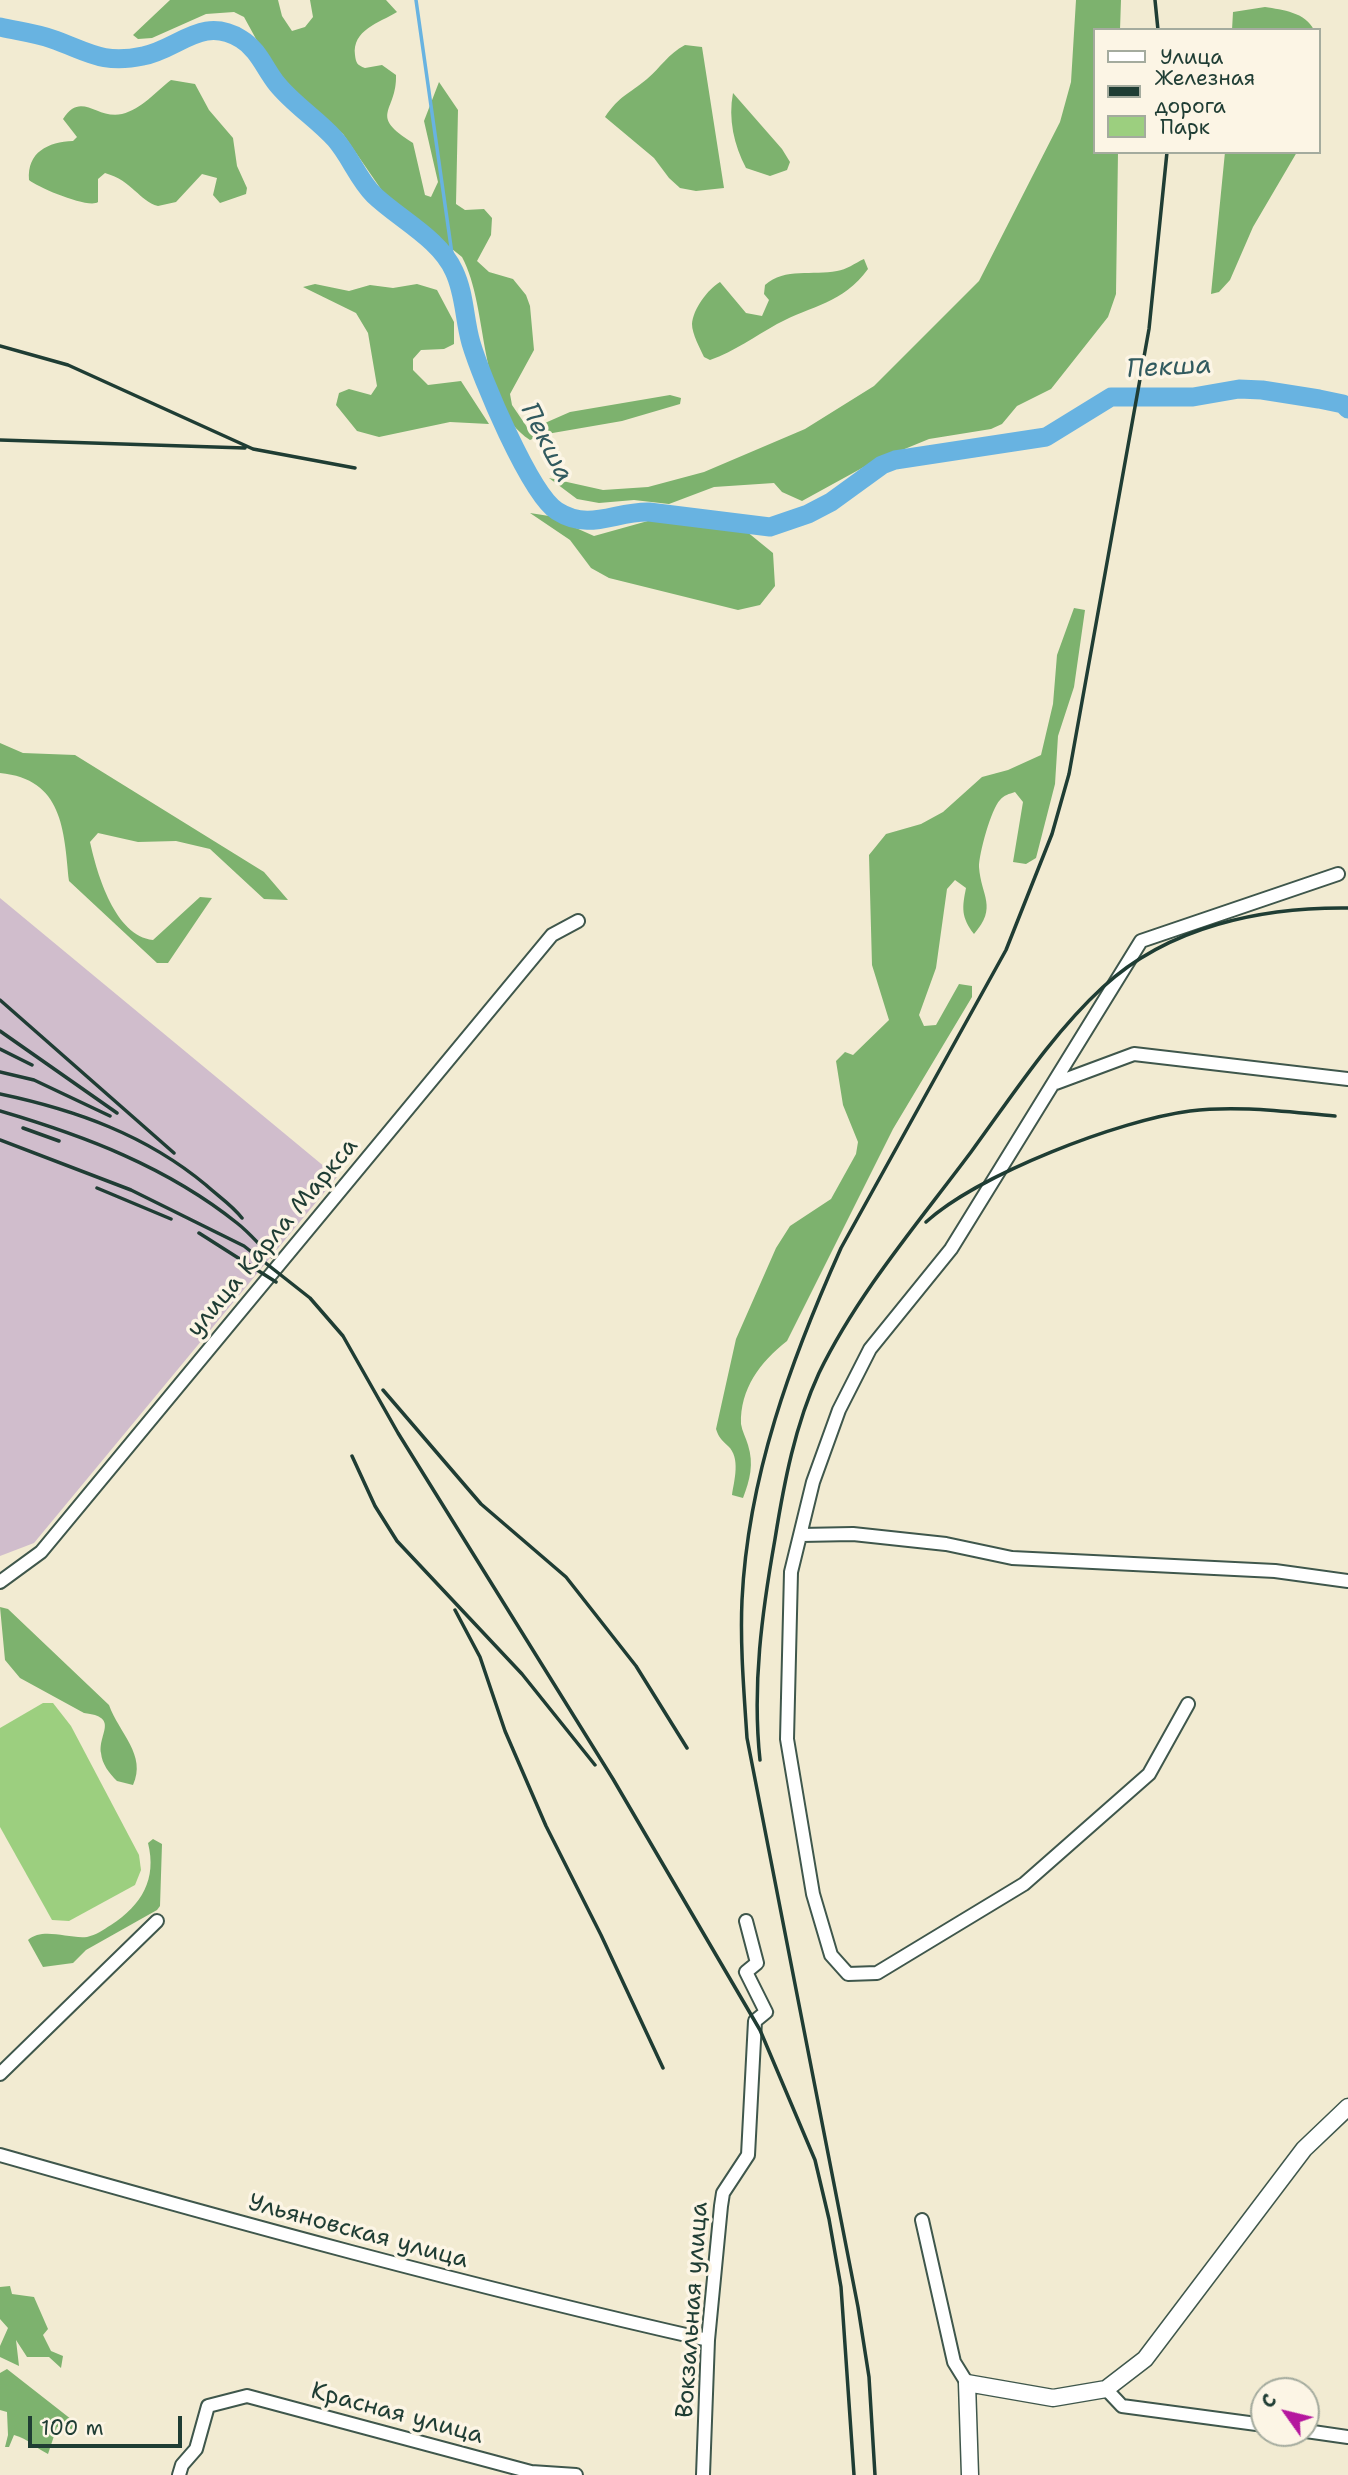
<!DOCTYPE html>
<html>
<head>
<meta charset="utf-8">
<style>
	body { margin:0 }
	#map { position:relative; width:1348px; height:2475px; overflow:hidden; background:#f2ebd2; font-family:"Shantell Sans",sans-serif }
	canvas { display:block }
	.legend { position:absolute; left:1093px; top:28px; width:228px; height:126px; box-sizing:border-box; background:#fcf5e5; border:2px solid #a4ab9e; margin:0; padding:9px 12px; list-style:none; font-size:21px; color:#1f3d34 }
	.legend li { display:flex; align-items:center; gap:14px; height:35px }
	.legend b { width:35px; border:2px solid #a4ab9e }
	.north { position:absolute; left:1250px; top:2377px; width:70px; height:70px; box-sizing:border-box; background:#fcf5e5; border:2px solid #a4ab9e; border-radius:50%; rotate:304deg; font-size:19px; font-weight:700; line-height:28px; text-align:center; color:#1f3d34 }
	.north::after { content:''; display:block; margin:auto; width:24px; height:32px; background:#b5179e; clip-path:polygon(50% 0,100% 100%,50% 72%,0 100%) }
	.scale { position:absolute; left:28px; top:2416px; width:154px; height:32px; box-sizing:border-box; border:4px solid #1f3d34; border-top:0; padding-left:9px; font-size:21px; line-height:24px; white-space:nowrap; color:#1f3d34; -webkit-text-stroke:5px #fcf5e5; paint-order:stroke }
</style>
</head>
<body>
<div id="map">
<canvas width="1348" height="2475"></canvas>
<ul class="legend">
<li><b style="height:9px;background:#fff"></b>Улица</li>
<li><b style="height:9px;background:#1f3d34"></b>Железная дорога</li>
<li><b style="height:19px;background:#9ccf7f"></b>Парк</li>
</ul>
<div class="north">С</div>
<div class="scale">100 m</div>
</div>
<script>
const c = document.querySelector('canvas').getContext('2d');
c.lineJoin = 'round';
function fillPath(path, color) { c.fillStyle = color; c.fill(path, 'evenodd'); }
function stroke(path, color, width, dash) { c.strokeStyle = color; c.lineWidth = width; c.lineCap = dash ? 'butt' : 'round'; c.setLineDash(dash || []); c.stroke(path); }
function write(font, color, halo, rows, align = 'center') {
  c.font = font + ' "Shantell Sans",sans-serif'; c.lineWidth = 7; c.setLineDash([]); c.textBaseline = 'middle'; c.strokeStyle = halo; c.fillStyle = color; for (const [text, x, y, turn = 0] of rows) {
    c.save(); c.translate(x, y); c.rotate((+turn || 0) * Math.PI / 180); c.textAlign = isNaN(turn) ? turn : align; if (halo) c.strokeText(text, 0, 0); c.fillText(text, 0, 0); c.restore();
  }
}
fillPath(new Path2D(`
	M 0,898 L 337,1177 L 34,1543 L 0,1556 Z`), '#d0bdcc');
fillPath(new Path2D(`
	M 43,1703 L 53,1703 L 71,1726 L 139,1855 L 141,1870 L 135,1885 L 69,1921 L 52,1920 L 0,1827 L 0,1728 Z`), '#9ccf7f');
fillPath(new Path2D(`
	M 170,0 L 278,0 L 282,16 L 292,31 L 305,27 L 313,17 L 310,0 L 386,0 L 397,12 C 379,23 352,30 355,55 C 356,63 357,65 365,68 L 382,65 L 396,75 C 397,113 367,114 413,143 L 425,195 L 431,197 L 438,182 L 424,121 L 439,82 L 458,110 L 456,204 L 465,210 L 484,209 L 492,218 L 491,235 L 477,261 L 489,272 L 513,279 L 526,295 L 530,306 L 534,350 L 510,394 L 512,405 L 529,430 L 570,412 L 670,395 L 681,398 L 680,404 L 622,421 L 541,435 L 530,440 C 476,404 490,309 462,257 L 385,195 L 343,134 L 299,97 L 267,59 L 244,17 L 234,12 L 206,14 L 152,38 L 138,39 L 133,35 Z
	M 1076,0 L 1121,0 L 1120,30 L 1094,30 L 1094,152 L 1118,152 L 1116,294 L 1108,317 L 1051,389 L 1017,406 L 1002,424 L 991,429 L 929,439 L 873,462 L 802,501 L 782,492 L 774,483 L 714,487 L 669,504 L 634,500 L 599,503 L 577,499 L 549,478 L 603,490 L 648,487 L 704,472 L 805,429 L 874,386 L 979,281 L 1060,122 L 1071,82 Z
	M 1265,7 C 1283,10 1305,12 1314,30 L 1232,30 L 1233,12 Z
	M 685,45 L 702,47 L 724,188 L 696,191 L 680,188 L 669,178 L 654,158 L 605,117 C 620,95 628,95 647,79 C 661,67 668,54 685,45 Z
	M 171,80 L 195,84 L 209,110 L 233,138 L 237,166 L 247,188 L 246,194 L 220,203 L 213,195 L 217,178 L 202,174 L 176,202 L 158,206 C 139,201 133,181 105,173 L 98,179 L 98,202 C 89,209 39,188 29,180 C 27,152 48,142 73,141 L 77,137 L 63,119 C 81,90 97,120 122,114 C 142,109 155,92 171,80 Z
	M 733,93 L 782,149 L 790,162 L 787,170 L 770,176 L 746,168 C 734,145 728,119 733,93 Z
	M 1225,152 L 1297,152 L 1253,227 L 1230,280 L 1219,292 L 1211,294 Z
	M 864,259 L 868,269 C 842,304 813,305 777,324 C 754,337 735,351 710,360 L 704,357 C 700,348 692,334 692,324 C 693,309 708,289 720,282 L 746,313 L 762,316 L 769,300 L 764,294 L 765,285 C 785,267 813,276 837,271 C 846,270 855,263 864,259 Z
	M 315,284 L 349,291 L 370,285 L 393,288 L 417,284 L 437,290 L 454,322 L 454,344 L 444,349 L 421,350 L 413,359 L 413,370 L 428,385 L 461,381 L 489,424 L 450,422 L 379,437 L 357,431 L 336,405 L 339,393 L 349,389 L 371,395 L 377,386 L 368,333 L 356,313 L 303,287 Z
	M 530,513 L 549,516 L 594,536 L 655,519 L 746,531 L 773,553 L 775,586 L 760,605 L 738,610 L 609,578 L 591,568 L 570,540 Z
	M 1074,608 L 1085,610 L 1074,687 L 1058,736 L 1055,784 L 1036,858 L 1026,864 L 1013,862 L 1023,802 L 1015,792 C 1009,794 1004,795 1000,800 C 991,809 979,854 979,867 C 981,896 998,907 974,934 C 961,917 962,908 966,888 L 955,880 L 947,889 L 936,968 L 919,1015 L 924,1026 L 936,1025 L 959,984 L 972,986 L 972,997 L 893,1129 L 787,1341 C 760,1362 740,1389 741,1424 C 742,1431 746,1438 748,1445 C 754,1464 750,1480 743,1498 L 732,1495 C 734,1481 741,1458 728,1446 C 721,1439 719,1438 716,1429 L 736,1339 L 776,1248 L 790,1226 L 831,1199 L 856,1154 L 858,1142 L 843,1105 L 836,1061 L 845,1052 L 853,1055 L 889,1020 L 872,965 L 869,855 L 886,834 L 921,824 L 943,812 L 982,777 L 1008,770 L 1041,755 L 1053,704 L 1057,655 Z
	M 0,743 L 23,753 L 75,755 L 264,872 L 288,900 L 264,899 L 210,849 L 176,841 L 138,842 L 98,833 L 90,842 C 97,874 115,936 153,940 L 200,897 L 212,898 L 168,963 L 157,963 L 69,881 C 64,830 63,779 0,773 Z
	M 0,1607 L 8,1609 L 109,1705 C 119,1733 147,1755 133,1785 L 117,1781 C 109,1773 102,1764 101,1753 C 98,1734 120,1717 84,1713 L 20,1678 L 5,1660 Z
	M 153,1839 L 162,1844 L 160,1906 L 157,1910 L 86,1950 L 73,1963 L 43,1967 L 28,1940 C 43,1927 68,1939 87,1937 C 96,1935 103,1930 111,1925 C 142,1905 157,1879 148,1843 Z
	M 10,2286 L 12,2294 L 34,2297 L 48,2329 L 43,2335 L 51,2351 L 63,2356 L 61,2368 L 49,2357 L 27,2357 L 16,2340 L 19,2366 L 0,2357 L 0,2346 L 8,2328 L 0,2319 L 0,2287 Z
	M 7,2369 L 76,2423 L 72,2429 L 57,2427 L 48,2454 C 34,2447 29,2439 14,2435 L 9,2447 L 5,2447 L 8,2435 L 7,2412 L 0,2410 L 0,2373 Z`), '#7db26e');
stroke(new Path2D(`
	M 416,0 L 454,268`), '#68b3e1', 3.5);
stroke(new Path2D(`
	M 0,27 C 17,31 35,33 52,39 C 87,51 102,65 143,56 C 179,49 202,15 241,39 C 258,49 265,69 277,84 C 294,105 317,119 335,139 C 350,156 358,179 374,195 C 399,219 440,239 454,271 C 465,294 464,319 471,343 C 481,377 530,494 557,511 C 590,532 615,511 649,512 L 770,527 L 808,514 L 831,502 L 882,465 L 895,460 L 1046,437 L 1111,397 L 1193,397 L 1239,389 L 1262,390 L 1319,399 L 1343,404 L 1348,409`), '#68b3e1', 19);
const minor = new Path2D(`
	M 1056,1083 L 1134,1054 L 1348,1079
	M 801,1535 L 853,1534 L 946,1544 L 1012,1558 L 1275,1571 L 1348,1581
	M 0,1582 L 41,1552 L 552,935 L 578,921
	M 1188,1704 L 1149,1774 L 1024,1884 L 877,1973 L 848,1974 L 831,1955 L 813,1894 L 787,1739 L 791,1572 L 813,1482 L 839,1410 L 870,1349 L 951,1249 L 1141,941 L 1338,874
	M 0,2074 L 157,1921
	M 0,2155 C 235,2222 469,2286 708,2340
	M 922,2220 L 954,2362 L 967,2383
	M 1106,2389 L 1122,2406 L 1264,2425
	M 1306,2431 L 1348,2437
	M 179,2475 L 182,2465 L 196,2449 L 208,2406 L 247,2396 L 531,2472 L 576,2475
	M 703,2475 L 708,2340 L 721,2206 L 723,2193 L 748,2155 L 755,2021 L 766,2012 L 746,1972 L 757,1963 L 746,1921`);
const tertiary = new Path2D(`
	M 970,2475 L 967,2383 L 1053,2398 L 1106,2389 L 1145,2359 L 1304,2149 L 1348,2107`);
stroke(minor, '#3f574c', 16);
stroke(tertiary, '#3f574c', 19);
stroke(minor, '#fff', 12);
stroke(tertiary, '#fff', 16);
stroke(new Path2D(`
	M 1155,0 L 1158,30
	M 0,346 L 68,365 L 253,449 L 355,468
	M 0,440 L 245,448
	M 0,1000 L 174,1153
	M 0,1031 L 117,1113
	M 0,1049 L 32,1065
	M 0,1072 L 34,1080 L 110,1116
	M 0,1094 C 76,1110 146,1135 206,1185 C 218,1196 232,1205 242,1218
	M 0,1111 C 85,1136 167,1167 237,1223 C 250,1233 260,1246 272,1257
	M 23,1128 L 59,1141
	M 0,1140 L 131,1190 L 244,1246 L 310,1298 L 343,1336 L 398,1433 L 613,1779 L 760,2030 L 815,2160 L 829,2219 L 841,2287 L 854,2475
	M 97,1188 L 171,1219
	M 926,1222 C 979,1174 1120,1120 1190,1111 C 1238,1105 1287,1112 1335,1116
	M 199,1233 L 276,1282
	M 383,1390 L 481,1504 L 566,1577 L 636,1666 L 687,1748
	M 352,1456 L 375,1506 L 397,1541 L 522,1674 L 595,1765
	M 455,1610 L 480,1657 L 505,1731 L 546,1826 L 601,1935 L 663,2068
	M 760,1760 C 752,1686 762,1612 775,1539 C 784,1483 795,1425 819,1373 C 858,1293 918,1223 971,1152 C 1012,1096 1052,1034 1103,987 C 1169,926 1262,907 1348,908
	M 875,2475 L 869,2377 L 858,2307 L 747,1738 C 744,1692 740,1646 742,1600 C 748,1476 791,1360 841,1248 L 1006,950 L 1052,834 L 1069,774 L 1149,329 L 1167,152`), '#1f3d34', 3.5);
write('24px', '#1f3d34', '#fcf5e5', [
	["улица Карла Маркса",273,1238,-50],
	["Ульяновская улица",358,2232,15],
	["Вокзальная улица",693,2310,-86],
	["Красная улица",397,2414,15]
]);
write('italic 26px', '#315a5f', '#fcf5e5', [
	["Пекша",1169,368,-3],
	["Пекша",546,443,63]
]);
</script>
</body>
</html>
